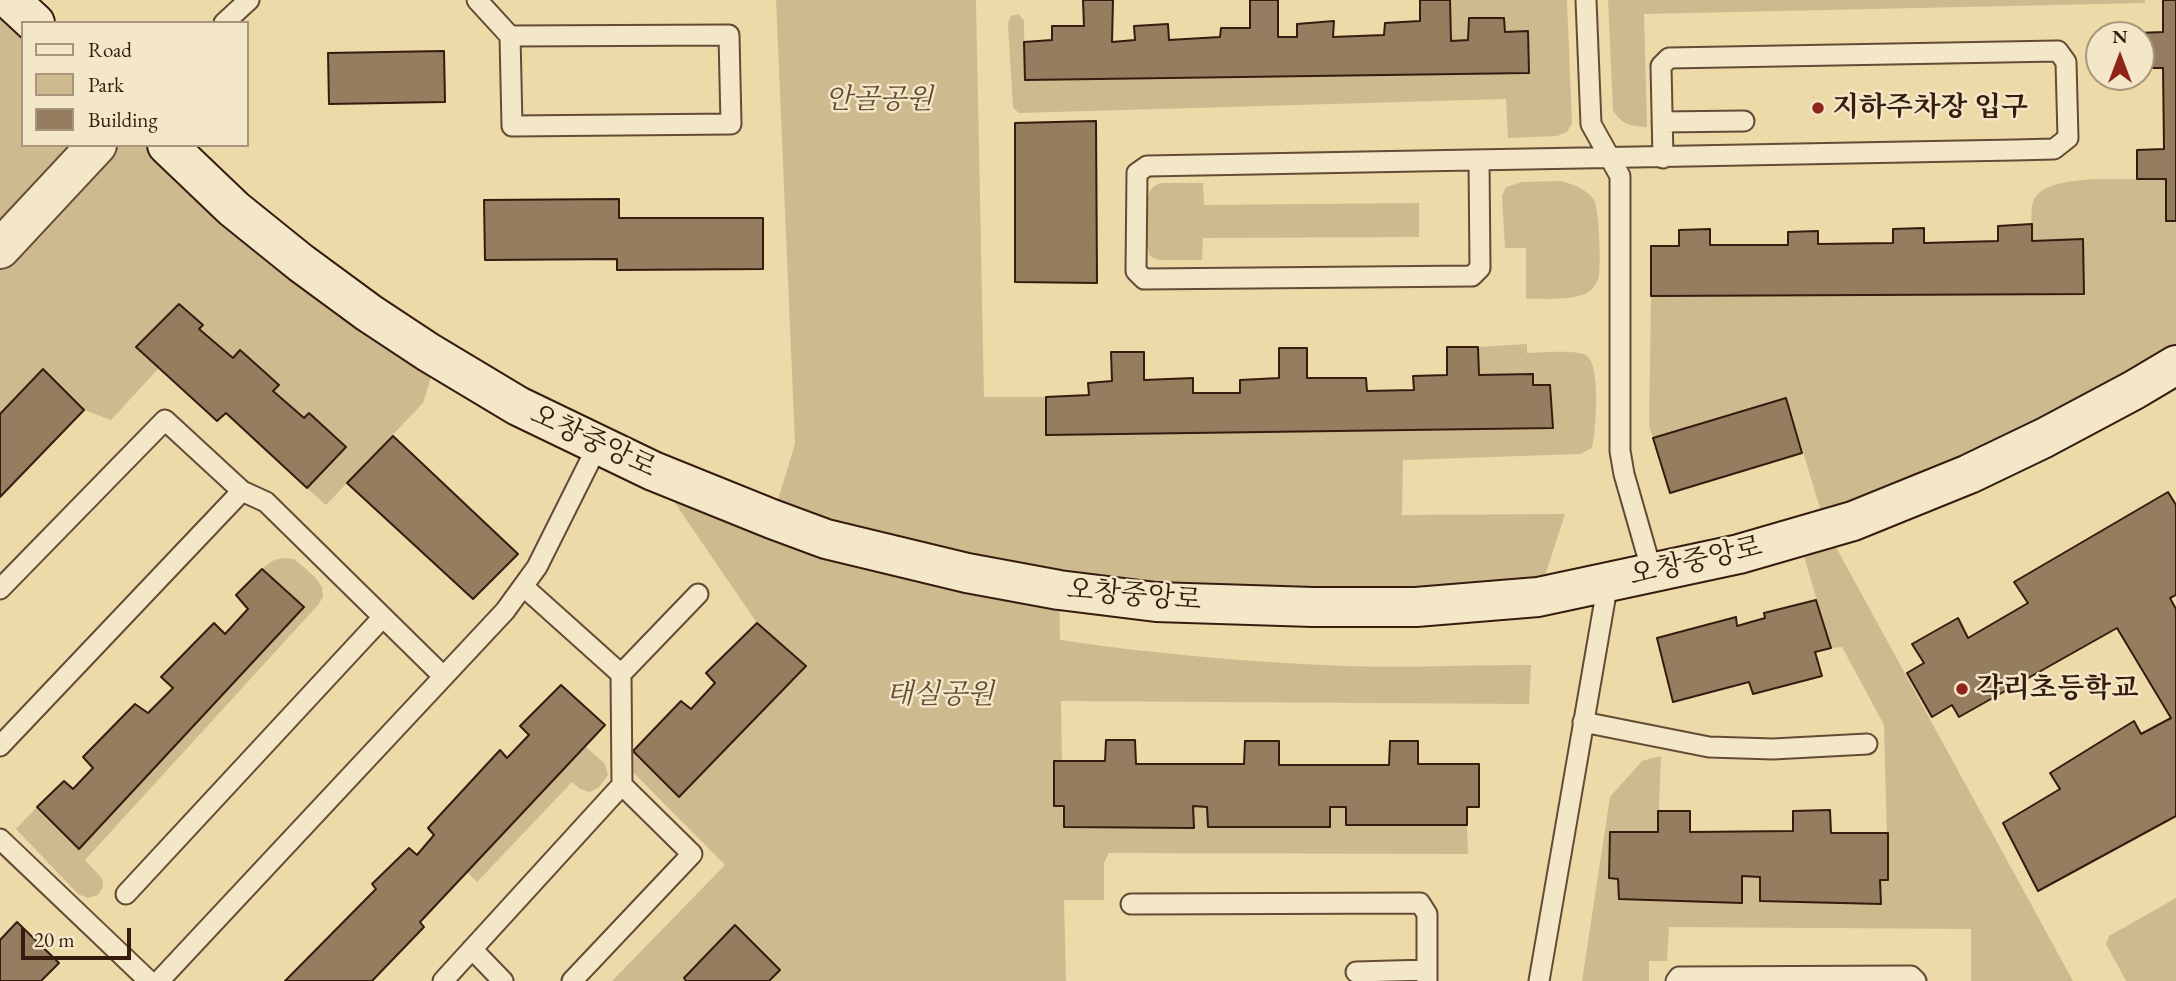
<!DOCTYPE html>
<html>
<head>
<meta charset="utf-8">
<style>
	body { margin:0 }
	#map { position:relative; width:2176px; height:981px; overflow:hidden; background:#eddaa9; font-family:"EB Garamond",serif }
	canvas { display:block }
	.legend { position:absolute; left:21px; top:21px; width:228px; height:126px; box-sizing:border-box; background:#f3e7c7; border:2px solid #a7957d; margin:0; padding:9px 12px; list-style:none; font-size:21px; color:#361b0f }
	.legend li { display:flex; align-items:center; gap:14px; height:35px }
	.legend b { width:35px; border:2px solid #a7957d }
	.north { position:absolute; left:2085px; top:21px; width:70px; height:70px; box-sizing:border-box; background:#f3e7c7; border:2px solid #a7957d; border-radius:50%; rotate:0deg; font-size:19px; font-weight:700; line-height:28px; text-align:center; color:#361b0f }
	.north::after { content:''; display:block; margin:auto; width:24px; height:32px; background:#8f2418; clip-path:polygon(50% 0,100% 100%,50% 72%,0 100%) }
	.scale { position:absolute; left:21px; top:928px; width:110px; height:32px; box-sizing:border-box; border:4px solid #361b0f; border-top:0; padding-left:9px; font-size:21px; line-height:24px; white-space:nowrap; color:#361b0f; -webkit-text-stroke:5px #f3e7c7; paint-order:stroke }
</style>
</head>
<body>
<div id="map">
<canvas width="2176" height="981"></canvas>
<ul class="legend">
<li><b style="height:9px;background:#f3e7c7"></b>Road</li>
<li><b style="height:19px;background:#ceba8f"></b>Park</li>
<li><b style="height:19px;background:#957e5f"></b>Building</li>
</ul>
<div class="north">N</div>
<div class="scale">20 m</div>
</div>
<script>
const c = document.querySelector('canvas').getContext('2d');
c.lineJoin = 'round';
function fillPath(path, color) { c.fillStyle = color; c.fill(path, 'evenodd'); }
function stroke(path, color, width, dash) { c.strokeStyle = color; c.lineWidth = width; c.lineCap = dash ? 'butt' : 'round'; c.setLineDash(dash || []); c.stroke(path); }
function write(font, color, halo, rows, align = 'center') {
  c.font = font + ' "EB Garamond","Noto Serif KR",serif'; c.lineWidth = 5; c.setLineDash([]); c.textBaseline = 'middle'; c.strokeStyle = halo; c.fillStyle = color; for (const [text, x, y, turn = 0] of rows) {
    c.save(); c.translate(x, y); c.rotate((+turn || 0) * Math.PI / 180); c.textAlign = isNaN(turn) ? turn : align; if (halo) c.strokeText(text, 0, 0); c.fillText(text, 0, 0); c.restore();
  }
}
fillPath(new Path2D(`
	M 0,0 L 23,23 L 23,145 L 167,145 L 428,352 L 431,377 L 423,403 L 326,505 L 307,488 L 346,447 L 310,413 L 304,418 L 273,391 L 279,385 L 240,351 L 233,358 L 199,329 L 203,324 L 179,304 L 159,368 L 111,420 L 84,410 L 43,369 L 0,414 Z
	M 776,0 L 976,0 L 984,397 L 1046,397 L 1047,435 L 1552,428 L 1549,385 L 1533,385 L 1533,374 L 1479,375 L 1478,347 L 1527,344 L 1527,353 C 1540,353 1577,349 1587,356 C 1601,366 1596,432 1592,448 L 1580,454 L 1403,460 L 1402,515 L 1565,514 L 1538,597 L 1059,590 L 1060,640 C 1154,654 1249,662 1343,666 C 1406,668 1468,665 1531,665 L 1529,704 L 1061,701 L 1063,827 L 1194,828 L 1193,806 L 1207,807 L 1208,827 L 1330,807 L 1346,807 L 1346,825 L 1467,825 L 1468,854 L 1109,853 L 1104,863 L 1104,900 L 1064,900 L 1066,981 L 612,981 L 725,865 L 622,761 L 633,751 L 680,797 L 805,667 L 757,623 L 653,471 L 772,519 L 795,444 Z
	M 1450,0 L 1567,0 L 1572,123 L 1567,132 L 1557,136 L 1508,138 L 1506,99 L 1019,113 L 1013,108 L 1008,24 L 1011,16 L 1019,14 L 1024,21 L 1025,80 L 1529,73 L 1528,31 L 1505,32 L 1503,18 L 1470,18 L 1468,40 L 1451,41 Z
	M 1608,0 L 2145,0 L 2145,3 L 1644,14 L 1647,127 C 1630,126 1622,125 1613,110 Z
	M 2137,179 L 2166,179 L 2166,220 L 2176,221 L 2176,365 L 1826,529 L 2073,981 L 1971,981 L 1971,929 L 1669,927 L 1667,961 L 1649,961 L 1649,981 L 1582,981 L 1610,797 L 1642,761 L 1661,756 L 1658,832 L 1610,833 L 1609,878 L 1742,902 L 1742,876 L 1760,877 L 1760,901 L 1880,904 L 1880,880 L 1888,879 L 1884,725 L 1842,647 L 1831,648 L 1798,536 L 1826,528 L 1787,399 L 1653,438 L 1649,426 L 1651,296 L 2084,294 L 2083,239 L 2032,241 C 2032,229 2030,213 2033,202 C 2042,174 2113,180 2137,179 Z
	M 1561,181 C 1572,184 1587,189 1594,200 C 1599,207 1601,266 1599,276 C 1597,281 1595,287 1591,290 C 1578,302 1543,298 1526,299 L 1526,248 L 1505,248 L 1502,196 L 1506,187 L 1522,182 Z
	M 1162,183 L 1203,183 L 1204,205 L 1419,203 L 1419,237 L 1203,238 L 1202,260 L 1158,260 L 1150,256 C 1145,244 1143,205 1149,193 C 1152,187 1155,185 1162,183 Z
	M 282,558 L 294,559 L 315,577 L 322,587 L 323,597 L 318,605 L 85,860 L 102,878 L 103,887 L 98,895 L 88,898 L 78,894 L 16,829 L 37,807 L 79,849 L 304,608 L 262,569 L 272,561 Z
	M 585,746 L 605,764 L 608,775 L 599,787 L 590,792 L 580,789 L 572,782 L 477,882 L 467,872 Z
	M 2176,898 L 2176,981 L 2126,981 L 2106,944 L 2109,936 Z`), '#ceba8f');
const building = new Path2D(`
	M 1083,0 L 1113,0 L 1112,42 L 1135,40 L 1134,26 L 1168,24 L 1169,40 L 1220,37 L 1221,28 L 1250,28 L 1250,0 L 1278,0 L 1278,37 L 1297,37 L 1297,24 L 1334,21 L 1333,37 L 1384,35 L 1385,23 L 1420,21 L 1420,0 L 1450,0 L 1451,41 L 1468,40 L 1469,18 L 1504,18 L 1505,32 L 1528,31 L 1529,73 L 1025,80 L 1024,42 L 1052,40 L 1052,26 L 1084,26 Z
	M 2163,0 L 2176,0 L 2176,221 L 2166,221 L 2166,179 L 2137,179 L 2137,150 L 2164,149 L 2163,68 L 2141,68 L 2141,35 L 2138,35 L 2137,33 L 2163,32 Z
	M 444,51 L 445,102 L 329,104 L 328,53 Z
	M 1096,121 L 1097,283 L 1015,282 L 1015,123 Z
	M 619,199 L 619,218 L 763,218 L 763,269 L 617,270 L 617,259 L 485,260 L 484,200 Z
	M 2032,224 L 2032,241 L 2083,239 L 2084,294 L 1651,296 L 1651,246 L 1679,246 L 1679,230 L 1710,229 L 1710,245 L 1788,245 L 1788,232 L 1818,231 L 1818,244 L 1893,243 L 1893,229 L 1924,228 L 1924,243 L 1998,241 L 1998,226 Z
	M 179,304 L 203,325 L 199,329 L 233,358 L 240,350 L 279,385 L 273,391 L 304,418 L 309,413 L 346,447 L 307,488 L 226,413 L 217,421 L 136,347 Z
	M 1447,347 L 1478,347 L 1479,375 L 1533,374 L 1533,385 L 1550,385 L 1553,428 L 1046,435 L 1046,397 L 1089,395 L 1088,383 L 1112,381 L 1111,352 L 1144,352 L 1144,380 L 1193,378 L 1193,393 L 1240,393 L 1240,380 L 1279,378 L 1279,348 L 1307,348 L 1307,378 L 1366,378 L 1367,391 L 1414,390 L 1413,376 L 1447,375 Z
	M 43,369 L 84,410 L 0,497 L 0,414 Z
	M 1786,398 L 1802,453 L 1670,493 L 1653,438 Z
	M 393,436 L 518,554 L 473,599 L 347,483 Z
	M 2168,492 L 2176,505 L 2176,595 L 2170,598 L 2176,609 L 2176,816 L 2038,891 L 2003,823 L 2060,789 L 2050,773 L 2134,721 L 2141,734 L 2171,718 L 2117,628 L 1959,717 L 1952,705 L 1932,717 L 1907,673 L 1924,663 L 1912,644 L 1958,618 L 1968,638 L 2028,603 L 2014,582 Z
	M 262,569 L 304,607 L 79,849 L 37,807 L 64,781 L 73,789 L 93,768 L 83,757 L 135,704 L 148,713 L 173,688 L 161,677 L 214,623 L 225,634 L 248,609 L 236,595 Z
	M 1816,600 L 1831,648 L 1815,652 L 1822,676 L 1753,694 L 1749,682 L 1673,702 L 1657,638 L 1736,617 L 1737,626 L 1765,618 L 1764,613 Z
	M 757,623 L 806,666 L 679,797 L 633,751 L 681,701 L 691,709 L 715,683 L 706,673 Z
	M 561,685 L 605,725 L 420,922 L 424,927 L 372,981 L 285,981 L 376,889 L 372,884 L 409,848 L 417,855 L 434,835 L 428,828 L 500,750 L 507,758 L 529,735 L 520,726 Z
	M 1106,740 L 1135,740 L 1136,764 L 1244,764 L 1245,741 L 1279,741 L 1279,765 L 1389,765 L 1390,741 L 1418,741 L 1418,764 L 1479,764 L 1479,807 L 1467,807 L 1467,825 L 1346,825 L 1346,807 L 1330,807 L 1330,827 L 1208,827 L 1207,807 L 1193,806 L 1194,828 L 1064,827 L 1064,806 L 1054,806 L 1054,761 L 1105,761 Z
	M 1830,810 L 1831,833 L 1888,833 L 1888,880 L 1880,880 L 1881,904 L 1760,901 L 1760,877 L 1742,876 L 1742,903 L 1619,899 L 1618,879 L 1609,878 L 1610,832 L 1658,832 L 1658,811 L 1690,811 L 1690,832 L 1793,831 L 1793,811 Z
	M 17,922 L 59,963 L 41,981 L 0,981 L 0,940 Z
	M 735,925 L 780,970 L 769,981 L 686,981 L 684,978 Z`);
fillPath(building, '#957e5f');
stroke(building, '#361b0f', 2);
const lane = new Path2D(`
	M 477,0 L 510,36 L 512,126 L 731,124 L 729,35 L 510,36
	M 1586,0 L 1591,124 L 1620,176 L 1620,451 L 1624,474 L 1652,572
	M 224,23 L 249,0
	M 1662,122 L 1744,121
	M 1479,161 L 1480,268 L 1472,276 L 1144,279 L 1136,271 L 1137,173 L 1147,166 C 1450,161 1752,156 2054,149 L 2068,138 L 2066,62 L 2058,51 L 1669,58 L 1661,66 L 1663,158
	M 242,491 L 266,502 L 443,676
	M 524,587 L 621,674 L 698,594
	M 0,589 L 165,420 L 242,491 L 0,746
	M 621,674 L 622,785
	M 1583,722 L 1709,747 L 1773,749 L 1867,744
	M 0,839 L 149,981
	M 126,894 L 383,617
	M 1131,904 L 1420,903 L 1427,914 L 1427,981
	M 472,949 L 503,981
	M 1356,972 L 1427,970
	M 159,981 L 505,611 L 537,567 L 598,445
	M 443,981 L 622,785 L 692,854 L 572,981
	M 1539,981 L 1608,582
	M 1676,981 L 1679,977 L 1911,976 L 1916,981`);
const street = new Path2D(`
	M 0,249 L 97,145`);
const secondary = new Path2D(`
	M 10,0 L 35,23
	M 167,145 L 234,209 L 301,263 L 369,313 L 428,352 L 518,406 L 653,471 L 772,519 L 826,539 L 967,573 L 1059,590 L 1156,602 L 1313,607 L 1416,607 L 1538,597 L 1739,554 L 1853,521 L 1969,474 L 2044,438 L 2134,390 L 2176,365`);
stroke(lane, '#644b36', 23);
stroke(street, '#644b36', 42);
stroke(secondary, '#361b0f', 42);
stroke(lane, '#f3e7c7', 19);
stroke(street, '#f3e7c7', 38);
stroke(secondary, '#f3e7c7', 38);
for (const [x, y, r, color] of [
	[1818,108,7,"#8f2418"],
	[1962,689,7,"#8f2418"]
]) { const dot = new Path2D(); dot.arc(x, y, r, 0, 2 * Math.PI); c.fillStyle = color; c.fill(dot); stroke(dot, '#f3e7c7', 2.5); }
write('italic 28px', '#644b35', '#f3e7c7', [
	["안골공원",879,100],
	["태실공원",940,695]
]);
write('bold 28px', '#361b0f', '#f3e7c7', [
	["지하주차장 입구",1832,108],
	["각리초등학교",1976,689]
], 'left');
write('28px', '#361b0f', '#f3e7c7', [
	["오창중앙로",593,442,25],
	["오창중앙로",1696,562,-13],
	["오창중앙로",1134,596,5]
]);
</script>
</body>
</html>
